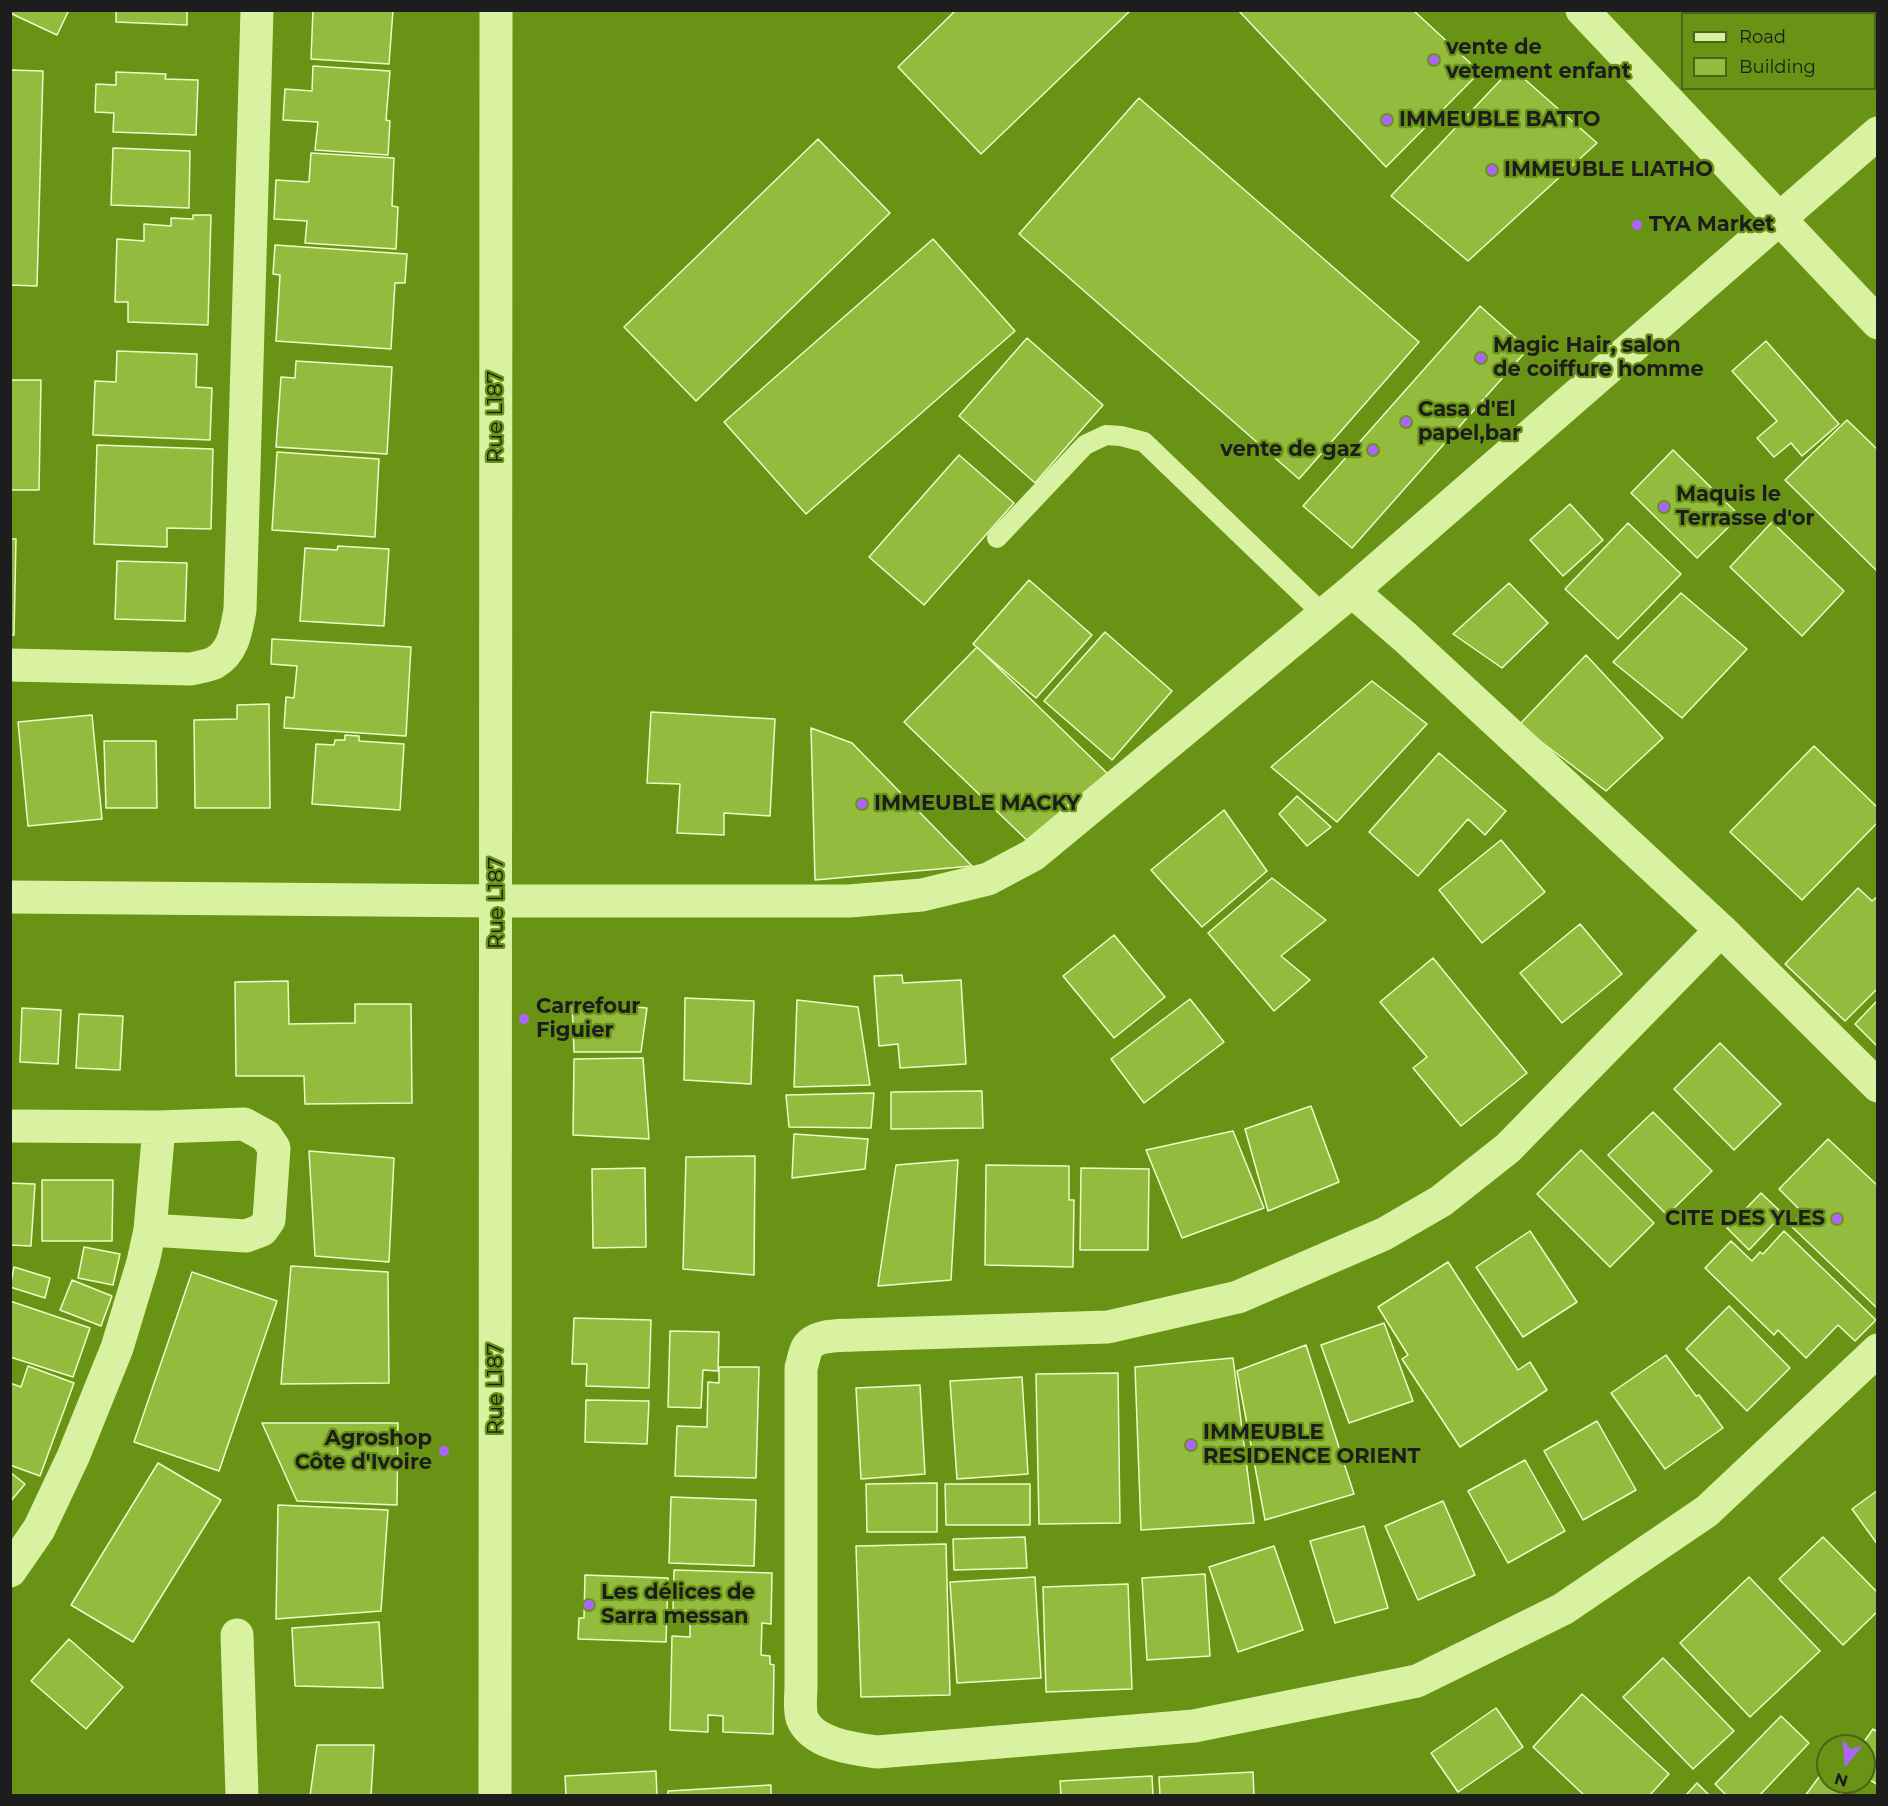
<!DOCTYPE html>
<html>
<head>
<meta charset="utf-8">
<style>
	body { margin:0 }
	#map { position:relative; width:1888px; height:1806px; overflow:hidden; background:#699314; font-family:Montserrat,sans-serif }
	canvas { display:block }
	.frame { position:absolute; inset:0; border:12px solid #1d1d1d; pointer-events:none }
	.legend { position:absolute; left:1681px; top:12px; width:195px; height:78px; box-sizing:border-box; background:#699314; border:2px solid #4b6418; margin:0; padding:8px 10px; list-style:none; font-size:18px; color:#1d1d1d }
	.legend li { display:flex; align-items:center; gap:12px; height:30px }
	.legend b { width:30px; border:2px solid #4b6418 }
	.north { position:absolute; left:1816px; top:1734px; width:60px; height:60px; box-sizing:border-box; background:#699314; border:2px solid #4b6418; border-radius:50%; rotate:197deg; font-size:16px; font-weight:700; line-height:24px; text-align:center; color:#1d1d1d }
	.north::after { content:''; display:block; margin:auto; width:21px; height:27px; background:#ad63ff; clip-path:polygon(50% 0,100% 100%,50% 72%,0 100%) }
</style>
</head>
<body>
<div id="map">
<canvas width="1888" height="1806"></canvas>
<div class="frame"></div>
<ul class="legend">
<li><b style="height:8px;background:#d9f2a2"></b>Road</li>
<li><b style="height:16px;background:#93bb3d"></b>Building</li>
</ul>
<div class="north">N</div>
</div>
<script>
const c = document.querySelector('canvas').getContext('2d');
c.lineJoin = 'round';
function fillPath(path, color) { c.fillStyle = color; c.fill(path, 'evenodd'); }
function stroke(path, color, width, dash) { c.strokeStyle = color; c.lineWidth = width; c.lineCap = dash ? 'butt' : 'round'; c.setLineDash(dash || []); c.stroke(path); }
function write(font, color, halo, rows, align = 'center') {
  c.font = font + ' Montserrat,sans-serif'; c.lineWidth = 4.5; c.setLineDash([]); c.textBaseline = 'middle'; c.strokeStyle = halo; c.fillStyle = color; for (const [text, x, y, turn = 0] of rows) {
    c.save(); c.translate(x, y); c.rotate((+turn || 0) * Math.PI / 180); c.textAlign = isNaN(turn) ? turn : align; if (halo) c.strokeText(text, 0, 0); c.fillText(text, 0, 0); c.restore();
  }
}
const building = new Path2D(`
	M 10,10 L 69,10 L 57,35 L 10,13 Z
	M 116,10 L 187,10 L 187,25 L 116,22 Z
	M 313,10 L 393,10 L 389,64 L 311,59 Z
	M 956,10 L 1131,10 L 981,154 L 898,67 Z
	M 1238,10 L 1413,10 L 1480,72 L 1386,167 Z
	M 1874,22 L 1878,22 L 1878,54 L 1874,53 Z
	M 313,66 L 390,71 L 386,120 L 390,121 L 388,155 L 315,150 L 318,122 L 283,120 L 285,89 L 312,91 Z
	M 1512,68 L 1597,143 L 1468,261 L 1391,196 Z
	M 10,70 L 43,71 L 37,286 L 10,285 Z
	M 116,72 L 166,74 L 165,79 L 198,80 L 196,135 L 113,132 L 114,113 L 95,112 L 96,84 L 116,85 Z
	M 1139,98 L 1419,342 L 1299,479 L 1019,234 Z
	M 818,139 L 890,213 L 696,401 L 624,327 Z
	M 113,148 L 190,151 L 189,208 L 111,205 Z
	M 311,153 L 394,158 L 392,206 L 398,207 L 396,249 L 305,243 L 307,221 L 274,219 L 276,180 L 309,182 Z
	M 193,215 L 211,215 L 208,325 L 128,322 L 128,302 L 115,302 L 117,239 L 144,241 L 144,224 L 171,226 L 171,218 L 193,219 Z
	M 933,239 L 1015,331 L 806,514 L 724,422 Z
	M 275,245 L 407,254 L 405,283 L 395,283 L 391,349 L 276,341 L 280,275 L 273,274 Z
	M 1480,306 L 1528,349 L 1352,548 L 1303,506 Z
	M 1027,338 L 1103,405 L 1035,483 L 959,416 Z
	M 1766,341 L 1839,424 L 1802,456 L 1791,443 L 1774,457 L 1757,438 L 1777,421 L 1732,371 Z
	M 117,351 L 197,354 L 196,387 L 212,388 L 210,440 L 93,435 L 95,381 L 116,382 Z
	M 296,361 L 392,367 L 387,454 L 276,447 L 281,377 L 295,378 Z
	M 10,380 L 41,380 L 39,490 L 10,490 Z
	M 1847,420 L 1878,450 L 1878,572 L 1785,480 Z
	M 97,445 L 213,449 L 211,529 L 167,528 L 167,547 L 94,544 Z
	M 1673,450 L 1740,516 L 1697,558 L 1631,493 Z
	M 277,452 L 379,459 L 375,537 L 272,530 Z
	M 959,455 L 1014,503 L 924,605 L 869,557 Z
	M 1570,504 L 1603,540 L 1563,576 L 1530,540 Z
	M 1772,522 L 1844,591 L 1802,636 L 1730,567 Z
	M 1628,523 L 1681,574 L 1618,639 L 1565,589 Z
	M 10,539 L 16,539 L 14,635 L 10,635 Z
	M 338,546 L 389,549 L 384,626 L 300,621 L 305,548 L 337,550 Z
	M 117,561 L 187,563 L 185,621 L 115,619 Z
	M 1029,580 L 1092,635 L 1036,698 L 973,644 Z
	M 1509,583 L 1548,623 L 1502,668 L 1453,634 Z
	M 1681,593 L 1747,649 L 1682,718 L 1613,662 Z
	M 1105,632 L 1172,691 L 1112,760 L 1044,701 Z
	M 272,639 L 411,647 L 406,736 L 284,728 L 286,697 L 294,698 L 297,666 L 271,664 Z
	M 977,647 L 1108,774 L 1035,848 L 904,722 Z
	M 1586,655 L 1663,738 L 1606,791 L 1519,725 Z
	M 1372,681 L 1427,724 L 1337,822 L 1271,767 Z
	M 269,704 L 270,808 L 195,808 L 194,720 L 237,719 L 237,705 Z
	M 651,712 L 775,719 L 770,816 L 724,813 L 724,835 L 677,833 L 680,784 L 647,783 Z
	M 92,715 L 102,819 L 28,826 L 18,722 Z
	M 811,728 L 852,743 L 972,866 L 815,880 Z
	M 345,735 L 359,736 L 359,741 L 404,744 L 400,810 L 312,804 L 316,744 L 334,745 L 335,740 L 345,740 Z
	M 104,741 L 156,741 L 157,808 L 106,808 Z
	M 1814,746 L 1878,808 L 1878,822 L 1802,900 L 1730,832 Z
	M 1439,753 L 1506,811 L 1485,835 L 1468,819 L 1418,876 L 1369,832 Z
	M 1297,796 L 1331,827 L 1307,846 L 1279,814 Z
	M 1224,810 L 1267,871 L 1202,927 L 1151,870 Z
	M 1501,840 L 1545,892 L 1482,943 L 1439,890 Z
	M 1272,878 L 1326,920 L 1281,956 L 1310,980 L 1274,1011 L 1208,933 Z
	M 1858,888 L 1872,901 L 1878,896 L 1878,988 L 1845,1021 L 1785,964 Z
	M 1580,924 L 1622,974 L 1562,1023 L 1520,973 Z
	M 1114,935 L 1165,997 L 1114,1038 L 1063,976 Z
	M 1433,958 L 1527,1073 L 1461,1126 L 1413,1068 L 1427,1057 L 1380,1002 Z
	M 902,975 L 903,983 L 961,980 L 966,1064 L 900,1068 L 898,1044 L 879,1046 L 874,976 Z
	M 288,981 L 289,1024 L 355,1023 L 355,1004 L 411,1004 L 412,1103 L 305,1104 L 304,1076 L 236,1076 L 235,982 Z
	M 685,998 L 754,1001 L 751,1084 L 684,1080 Z
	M 1190,999 L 1224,1042 L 1144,1103 L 1111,1059 Z
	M 797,1000 L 858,1007 L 870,1085 L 794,1087 Z
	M 572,1001 L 647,1008 L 641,1052 L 574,1052 Z
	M 1877,1001 L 1878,1001 L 1878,1047 L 1855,1024 Z
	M 22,1008 L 61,1010 L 58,1064 L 20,1062 Z
	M 79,1014 L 123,1016 L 120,1070 L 76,1068 Z
	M 1720,1043 L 1781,1104 L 1734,1150 L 1674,1089 Z
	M 643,1058 L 649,1139 L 573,1135 L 574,1059 Z
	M 982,1091 L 983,1128 L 891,1129 L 891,1092 Z
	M 874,1093 L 871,1128 L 789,1127 L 786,1095 Z
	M 1311,1106 L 1339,1182 L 1268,1211 L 1245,1129 Z
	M 1653,1112 L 1712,1171 L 1667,1215 L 1608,1155 Z
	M 1233,1131 L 1264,1208 L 1182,1238 L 1146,1150 Z
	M 794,1134 L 868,1139 L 865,1169 L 792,1178 Z
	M 1828,1139 L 1878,1186 L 1878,1309 L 1791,1226 L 1803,1213 L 1779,1189 Z
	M 1581,1150 L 1654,1223 L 1610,1267 L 1537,1194 Z
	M 309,1151 L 394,1158 L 389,1262 L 315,1256 Z
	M 755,1156 L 754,1275 L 683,1269 L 686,1157 Z
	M 958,1160 L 951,1280 L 878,1286 L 896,1165 Z
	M 986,1165 L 1069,1166 L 1069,1200 L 1074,1200 L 1073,1267 L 985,1265 Z
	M 645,1168 L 646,1247 L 593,1248 L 592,1169 Z
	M 1081,1168 L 1149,1169 L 1148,1250 L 1080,1250 Z
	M 42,1180 L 113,1180 L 112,1241 L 42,1241 Z
	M 10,1183 L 35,1184 L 31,1246 L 10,1245 Z
	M 1761,1193 L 1783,1214 L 1749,1250 L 1727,1228 Z
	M 1530,1231 L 1577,1302 L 1523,1337 L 1476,1267 Z
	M 1784,1231 L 1876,1320 L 1855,1341 L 1838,1325 L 1806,1358 L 1778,1330 L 1774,1335 L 1705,1268 L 1731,1241 L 1752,1261 L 1760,1252 L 1763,1254 Z
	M 84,1247 L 120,1254 L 113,1285 L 78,1278 Z
	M 1448,1262 L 1518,1370 L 1530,1362 L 1547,1390 L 1460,1447 L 1402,1359 L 1408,1355 L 1378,1307 Z
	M 291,1266 L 388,1272 L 389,1383 L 281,1384 Z
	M 14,1267 L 50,1278 L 45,1298 L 10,1287 Z
	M 192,1272 L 277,1301 L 219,1471 L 134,1442 Z
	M 72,1280 L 112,1296 L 101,1326 L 60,1310 Z
	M 10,1301 L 90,1328 L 73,1377 L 10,1357 Z
	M 1729,1306 L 1790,1368 L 1747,1411 L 1686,1349 Z
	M 574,1318 L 651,1320 L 649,1388 L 586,1386 L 587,1364 L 572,1364 Z
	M 1384,1323 L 1413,1401 L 1349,1423 L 1321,1345 Z
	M 670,1331 L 719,1332 L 718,1371 L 703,1370 L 701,1408 L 668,1407 Z
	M 1306,1345 L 1354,1494 L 1265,1520 L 1237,1371 Z
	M 1666,1355 L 1696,1396 L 1699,1395 L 1723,1428 L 1665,1469 L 1611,1393 Z
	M 1233,1358 L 1254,1523 L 1141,1530 L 1135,1367 Z
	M 28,1366 L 74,1383 L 40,1476 L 10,1465 L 10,1383 L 21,1387 Z
	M 719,1367 L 759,1367 L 756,1478 L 675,1476 L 677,1426 L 707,1427 L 708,1382 L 719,1383 Z
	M 1118,1373 L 1120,1523 L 1039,1524 L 1036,1374 Z
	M 1022,1377 L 1028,1474 L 957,1479 L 950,1381 Z
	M 920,1385 L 925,1474 L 861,1479 L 856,1388 Z
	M 586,1400 L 649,1401 L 647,1444 L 585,1442 Z
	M 1597,1421 L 1636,1490 L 1583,1520 L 1544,1451 Z
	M 262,1423 L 398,1423 L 397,1505 L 297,1501 Z
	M 1525,1460 L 1565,1531 L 1508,1563 L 1468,1491 Z
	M 158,1463 L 221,1500 L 133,1642 L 71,1605 Z
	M 10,1472 L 25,1484 L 10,1502 Z
	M 937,1483 L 937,1532 L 867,1532 L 866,1484 Z
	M 945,1484 L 1030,1484 L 1030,1525 L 946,1525 Z
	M 1878,1490 L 1878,1545 L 1852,1509 Z
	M 671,1497 L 756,1500 L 754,1566 L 669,1563 Z
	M 1443,1501 L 1475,1575 L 1418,1600 L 1385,1526 Z
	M 278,1505 L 388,1510 L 381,1611 L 276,1619 Z
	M 1364,1526 L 1388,1608 L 1335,1623 L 1310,1541 Z
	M 1025,1537 L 1027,1568 L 954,1570 L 953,1539 Z
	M 1823,1537 L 1878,1593 L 1878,1611 L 1843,1645 L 1779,1579 Z
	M 946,1544 L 950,1695 L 861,1697 L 856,1546 Z
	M 1274,1546 L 1303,1630 L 1238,1652 L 1209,1567 Z
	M 674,1570 L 772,1573 L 771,1624 L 762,1623 L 761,1655 L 770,1656 L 770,1664 L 774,1665 L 773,1734 L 723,1732 L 723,1716 L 708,1715 L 708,1732 L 670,1730 L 672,1636 L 690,1637 L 690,1611 L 673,1611 Z
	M 1205,1574 L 1210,1656 L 1147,1660 L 1142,1578 Z
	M 585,1575 L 668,1578 L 666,1642 L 578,1639 L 579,1618 L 584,1618 Z
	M 1035,1577 L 1041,1678 L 957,1683 L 950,1582 Z
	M 1749,1577 L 1820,1651 L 1750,1717 L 1680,1643 Z
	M 1128,1584 L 1132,1689 L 1046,1692 L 1043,1587 Z
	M 379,1622 L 383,1688 L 295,1686 L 292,1628 Z
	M 69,1639 L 123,1687 L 86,1729 L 31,1681 Z
	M 1663,1658 L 1734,1731 L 1693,1769 L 1623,1697 Z
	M 1582,1694 L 1669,1774 L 1649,1796 L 1585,1796 L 1533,1747 Z
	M 1496,1708 L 1523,1747 L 1458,1792 L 1431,1753 Z
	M 1781,1716 L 1809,1743 L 1759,1796 L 1727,1796 L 1715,1784 Z
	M 1873,1729 L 1878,1732 L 1878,1785 L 1864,1776 L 1864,1746 L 1861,1746 Z
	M 317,1745 L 374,1745 L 371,1796 L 310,1796 Z
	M 656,1771 L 657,1796 L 566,1796 L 565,1776 Z
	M 1253,1772 L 1254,1796 L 1160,1796 L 1159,1777 Z
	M 1152,1776 L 1153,1796 L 1061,1796 L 1060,1781 Z
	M 1819,1777 L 1845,1796 L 1805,1796 Z
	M 1697,1783 L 1710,1796 L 1685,1796 Z
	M 771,1785 L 771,1796 L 668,1796 L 668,1791 Z`);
fillPath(building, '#93bb3d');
stroke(building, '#edfcc9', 1.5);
stroke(new Path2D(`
	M 997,538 L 1085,445 L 1106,435 L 1121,436 L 1144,442 L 1324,615`), '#d9f2a2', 20);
stroke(new Path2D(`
	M 1352,591 L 1405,637 L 1721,930 L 1878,1086
	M 10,665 L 191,669 C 198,667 207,666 214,663 C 234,652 236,630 240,610 L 257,10
	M 10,897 L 497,901 L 849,901 L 922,895 L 988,879 L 1033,855 L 1352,591 L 1878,133
	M 1721,930 L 1508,1148 L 1441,1201 L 1384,1234 L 1238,1297 L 1108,1327 L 854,1335 C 839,1336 815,1334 807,1348 C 804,1354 803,1362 801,1368 L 801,1685 C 801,1695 799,1709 802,1718 C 812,1744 854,1749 877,1752 L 1194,1726 L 1417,1681 L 1563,1609 L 1707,1511 L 1878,1350
	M 10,1126 L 159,1127 L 244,1124 L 266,1136 L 274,1148 L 269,1220 L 262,1230 L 246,1236 L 150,1230
	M 10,1571 L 39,1529 L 73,1457 L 117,1348 L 143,1262 L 150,1230 L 159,1127
	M 237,1635 L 242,1796`), '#d9f2a2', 33);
stroke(new Path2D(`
	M 1582,10 L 1878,323
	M 495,1796 L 496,10`), '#d9f2a2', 33);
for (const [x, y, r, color] of [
	[1434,60,6,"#ad63ff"],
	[1387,120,6,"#ad63ff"],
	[1492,170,6,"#ad63ff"],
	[1637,225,6,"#ad63ff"],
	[1481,358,6,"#ad63ff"],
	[1406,422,6,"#ad63ff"],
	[1373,450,6,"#ad63ff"],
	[1664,507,6,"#ad63ff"],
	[862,804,6,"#ad63ff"],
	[524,1019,6,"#ad63ff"],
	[1837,1219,6,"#ad63ff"],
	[1191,1445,6,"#ad63ff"],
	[444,1451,6,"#ad63ff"],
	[589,1605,6,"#ad63ff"]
]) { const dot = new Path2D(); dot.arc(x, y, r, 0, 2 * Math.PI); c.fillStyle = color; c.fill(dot); stroke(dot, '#699314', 2); }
write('bold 21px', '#1d1d1d', '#699314', [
	["vente de",1446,48],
	["vetement enfant",1446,72],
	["IMMEUBLE BATTO",1399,120],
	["IMMEUBLE LIATHO",1504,170],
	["TYA Market",1649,225],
	["Magic Hair, salon",1493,346],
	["de coiffure homme",1493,370],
	["Casa d'El",1418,410],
	["papel,bar",1418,434],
	["vente de gaz",1361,450,"right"],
	["Maquis le",1676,495],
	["Terrasse d'or",1676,519],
	["IMMEUBLE MACKY",874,804],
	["Carrefour",536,1007],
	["Figuier",536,1031],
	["CITE DES YLES",1825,1219,"right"],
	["IMMEUBLE",1203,1433],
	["RESIDENCE ORIENT",1203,1457],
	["Agroshop",432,1439,"right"],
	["Côte d'Ivoire",432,1463,"right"],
	["Les délices de",601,1593],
	["Sarra messan",601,1617]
], 'left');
write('21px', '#1d1d1d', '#699314', [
	["Rue L187",496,417,-90],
	["Rue L187",497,903,-90],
	["Rue L187",496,1389,-90]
]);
</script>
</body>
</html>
